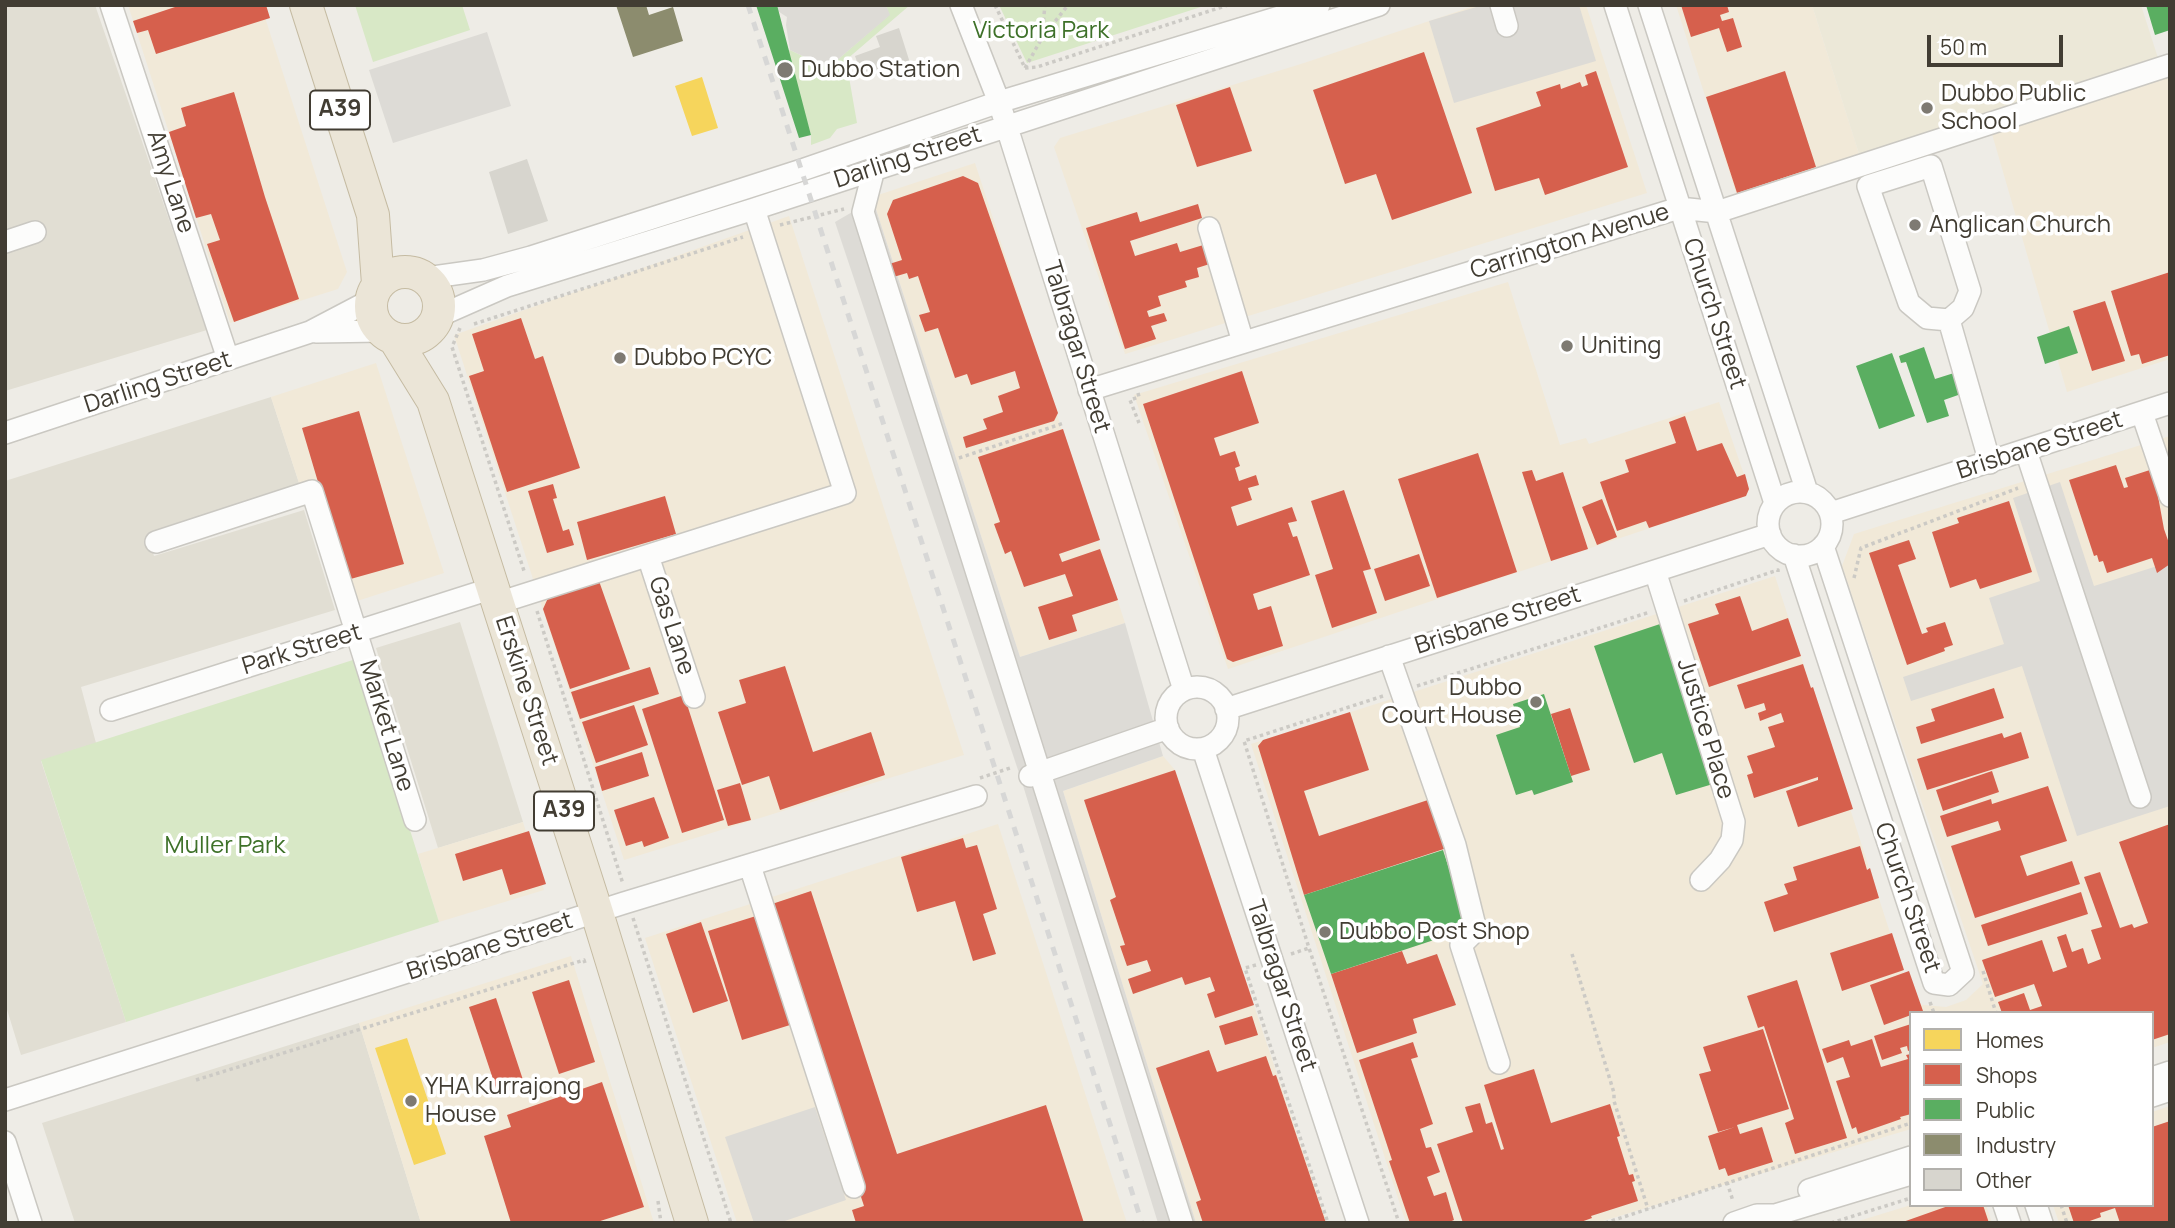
<!DOCTYPE html>
<html>
<head>
<meta charset="utf-8">
<style>
	body { margin:0 }
	#map { position:relative; width:2175px; height:1228px; overflow:hidden; background:#eeece6; font-family:Manrope,sans-serif }
	canvas { display:block }
	.frame { position:absolute; inset:0; border:7px solid #423d33; pointer-events:none }
	.legend { position:absolute; left:1909px; top:1011px; width:245px; height:196px; box-sizing:border-box; background:#fff; border:2px solid #b3b1ad; margin:0; padding:9px 12px; list-style:none; font-size:21px; color:#423d33 }
	.legend li { display:flex; align-items:center; gap:14px; height:35px }
	.legend b { width:35px; border:2px solid #b3b1ad }
	.scale { position:absolute; left:1927px; top:35px; width:136px; height:32px; box-sizing:border-box; border:4px solid #423d33; border-top:0; padding-left:9px; font-size:21px; line-height:24px; white-space:nowrap; color:#423d33; -webkit-text-stroke:5px #fff; paint-order:stroke }
</style>
</head>
<body>
<div id="map">
<canvas width="2175" height="1228"></canvas>
<div class="frame"></div>
<ul class="legend">
<li><b style="height:19px;background:#f6d55c"></b>Homes</li>
<li><b style="height:19px;background:#d6604d"></b>Shops</li>
<li><b style="height:19px;background:#5aae61"></b>Public</li>
<li><b style="height:19px;background:#8c8c6e"></b>Industry</li>
<li><b style="height:19px;background:#d7d5ce"></b>Other</li>
</ul>
<div class="scale">50 m</div>
</div>
<script>
const c = document.querySelector('canvas').getContext('2d');
c.lineJoin = 'round';
function fillPath(path, color) { c.fillStyle = color; c.fill(path, 'evenodd'); }
function stroke(path, color, width, dash) { c.strokeStyle = color; c.lineWidth = width; c.lineCap = dash ? 'butt' : 'round'; c.setLineDash(dash || []); c.stroke(path); }
function write(font, color, halo, rows, align = 'center') {
  c.font = font + ' Manrope,sans-serif'; c.lineWidth = 7; c.setLineDash([]); c.textBaseline = 'middle'; c.strokeStyle = halo; c.fillStyle = color; for (const [text, x, y, turn = 0] of rows) {
    c.save(); c.translate(x, y); c.rotate((+turn || 0) * Math.PI / 180); c.textAlign = isNaN(turn) ? turn : align; if (halo) c.strokeText(text, 0, 0); c.fillText(text, 0, 0); c.restore();
  }
}
fillPath(new Path2D(`
	M 5,5 L 95,5 L 207,330 L 5,391 Z
	M 271,397 L 300,486 L 147,535 L 154,556 L 304,510 L 335,610 L 81,687 L 96,743 L 41,761 L 126,1022 L 21,1055 L 5,1003 L 5,481 Z
	M 460,622 L 523,822 L 438,848 L 376,648 Z
	M 359,1023 L 421,1223 L 75,1223 L 42,1123 Z`), '#e1ded3');
fillPath(new Path2D(`
	M 128,5 L 261,5 L 347,272 L 338,289 L 230,323 Z
	M 1477,5 L 1586,5 L 1647,193 L 1125,354 L 1054,147 L 1060,138 L 1304,63 Z
	M 1676,5 L 1812,5 L 1860,157 L 1737,196 Z
	M 2170,74 L 2170,359 L 2067,392 L 1992,134 Z
	M 975,163 L 1125,623 L 1020,657 L 873,200 L 875,196 Z
	M 789,216 L 964,755 L 624,860 L 454,335 Z
	M 1508,282 L 1560,445 L 1586,438 L 1589,444 L 1719,402 L 1749,489 L 1746,496 L 1228,669 L 1134,395 Z
	M 376,363 L 444,573 L 354,602 L 316,482 L 300,486 L 271,397 Z
	M 2170,436 L 2170,1042 L 2152,1048 L 2152,1013 L 1911,1013 L 1911,1129 L 1596,1223 L 1406,1223 L 1251,744 L 1775,576 L 1913,1004 L 1946,1007 L 1966,1000 L 1983,984 L 1842,566 L 1854,534 Z
	M 1163,756 L 1175,770 L 1327,1223 L 1196,1223 L 1063,791 Z
	M 523,822 L 544,890 L 439,922 L 418,854 Z
	M 998,824 L 1127,1223 L 737,1223 L 645,938 Z
	M 571,956 L 654,1223 L 421,1223 L 359,1023 Z
	M 2170,1106 L 2170,1223 L 2059,1223 L 2053,1205 L 2152,1205 L 2152,1112 Z
	M 1911,1205 L 1986,1205 L 1992,1223 L 1852,1223 Z`), '#f1e9d8');
fillPath(new Path2D(`
	M 1812,5 L 2141,5 L 2158,58 L 1860,157 Z`), '#ece8d8');
fillPath(new Path2D(`
	M 355,5 L 462,5 L 470,30 L 373,62 Z
	M 886,5 L 910,5 L 846,60 L 857,123 L 837,129 L 830,138 L 811,145 L 811,135 L 786,51 L 790,50 L 828,68 L 889,15 Z
	M 999,5 L 1207,5 L 1027,63 Z
	M 356,659 L 439,922 L 126,1022 L 41,760 Z`), '#d8e8c6');
fillPath(new Path2D(`
	M 778,5 L 886,5 L 890,15 L 828,68 L 790,50 L 786,25 L 787,17 L 776,10 Z
	M 1483,5 L 1579,5 L 1596,61 L 1454,103 L 1429,21 Z
	M 487,32 L 511,106 L 393,143 L 369,70 Z
	M 873,200 L 1020,657 L 1125,623 L 1163,756 L 1063,791 L 1196,1223 L 1158,1223 L 1021,779 L 835,222 Z
	M 2060,482 L 2094,586 L 2170,562 L 2170,806 L 2077,836 L 2022,666 L 1911,701 L 1903,677 L 2004,644 L 1989,598 L 2040,581 L 2013,498 Z
	M 815,1107 L 846,1200 L 779,1223 L 754,1223 L 725,1137 Z`), '#dddbd6');
fillPath(new Path2D(`
	M 702,77 L 718,128 L 692,136 L 675,86 Z
	M 407,1038 L 446,1154 L 414,1165 L 375,1048 Z`), '#f6d55c');
fillPath(new Path2D(`
	M 181,5 L 266,5 L 270,18 L 156,54 L 148,30 L 137,33 L 133,21 Z
	M 1681,5 L 1727,5 L 1729,12 L 1720,15 L 1722,21 L 1733,18 L 1742,47 L 1727,52 L 1719,28 L 1691,37 Z
	M 1424,52 L 1472,193 L 1392,220 L 1376,174 L 1345,184 L 1313,90 Z
	M 1596,71 L 1628,167 L 1545,195 L 1539,178 L 1495,191 L 1476,128 L 1541,106 L 1536,92 L 1560,84 L 1561,89 L 1580,82 L 1582,87 L 1588,85 L 1585,75 Z
	M 1785,71 L 1816,167 L 1737,193 L 1706,97 Z
	M 1230,87 L 1252,151 L 1197,167 L 1176,105 Z
	M 234,92 L 265,197 L 299,299 L 234,322 L 207,244 L 220,240 L 211,214 L 196,218 L 169,132 L 186,126 L 181,108 Z
	M 963,176 L 978,183 L 1058,413 L 1054,421 L 966,448 L 963,437 L 987,429 L 983,419 L 1003,412 L 998,396 L 1020,388 L 1015,371 L 971,385 L 967,374 L 955,378 L 938,328 L 925,332 L 919,315 L 930,312 L 918,276 L 909,279 L 907,273 L 890,278 L 886,265 L 902,260 L 887,214 L 893,200 Z
	M 1198,204 L 1202,218 L 1130,241 L 1135,256 L 1177,243 L 1180,252 L 1210,243 L 1216,262 L 1197,268 L 1199,277 L 1185,281 L 1187,287 L 1158,296 L 1161,306 L 1147,311 L 1149,317 L 1164,313 L 1167,321 L 1151,326 L 1156,339 L 1125,349 L 1086,228 L 1137,212 L 1140,222 Z
	M 2170,272 L 2170,355 L 2142,364 L 2139,354 L 2131,356 L 2111,291 Z
	M 2105,301 L 2125,361 L 2092,371 L 2073,311 Z
	M 521,318 L 535,359 L 543,356 L 580,468 L 507,492 L 469,376 L 484,371 L 472,334 Z
	M 1242,371 L 1259,423 L 1214,438 L 1220,456 L 1235,451 L 1240,466 L 1235,468 L 1239,481 L 1256,475 L 1259,485 L 1248,488 L 1252,500 L 1231,507 L 1237,526 L 1292,507 L 1297,521 L 1288,523 L 1293,537 L 1297,536 L 1310,575 L 1253,594 L 1258,610 L 1271,606 L 1283,646 L 1233,662 L 1227,659 L 1143,404 Z
	M 359,411 L 404,564 L 347,580 L 302,428 Z
	M 1685,416 L 1697,451 L 1722,443 L 1737,477 L 1745,474 L 1749,489 L 1746,496 L 1649,528 L 1646,521 L 1617,531 L 1600,482 L 1629,472 L 1625,460 L 1676,443 L 1669,422 Z
	M 1063,429 L 1100,540 L 1059,554 L 1062,562 L 1100,549 L 1118,600 L 1072,615 L 1077,631 L 1049,640 L 1038,607 L 1073,596 L 1065,574 L 1024,587 L 1011,551 L 1005,554 L 994,524 L 1000,522 L 978,457 Z
	M 1478,453 L 1517,572 L 1437,598 L 1398,479 Z
	M 2116,465 L 2124,488 L 2128,487 L 2125,478 L 2153,469 L 2164,529 L 2170,546 L 2170,564 L 2157,573 L 2152,558 L 2107,573 L 2103,561 L 2099,562 L 2097,555 L 2094,556 L 2069,480 Z
	M 1532,470 L 1536,481 L 1563,472 L 1588,549 L 1551,561 L 1522,472 Z
	M 553,484 L 557,498 L 553,499 L 563,531 L 569,529 L 574,545 L 547,553 L 528,491 Z
	M 1344,490 L 1371,569 L 1363,571 L 1377,613 L 1332,628 L 1315,575 L 1333,569 L 1311,501 Z
	M 665,496 L 676,534 L 587,560 L 577,522 Z
	M 1602,499 L 1617,537 L 1597,545 L 1582,507 Z
	M 2009,501 L 2032,572 L 1980,589 L 1976,579 L 1950,588 L 1932,532 L 1959,523 L 1957,518 Z
	M 1909,540 L 1916,559 L 1898,565 L 1922,634 L 1928,632 L 1926,628 L 1945,622 L 1953,645 L 1944,648 L 1945,651 L 1907,665 L 1869,553 Z
	M 1419,554 L 1430,586 L 1385,601 L 1374,569 Z
	M 599,581 L 630,669 L 570,689 L 543,609 L 548,598 Z
	M 1740,596 L 1752,631 L 1788,618 L 1801,656 L 1709,687 L 1688,624 L 1719,614 L 1715,604 Z
	M 1803,664 L 1811,688 L 1813,687 L 1853,809 L 1798,827 L 1786,791 L 1818,780 L 1818,777 L 1754,798 L 1747,775 L 1753,773 L 1747,756 L 1775,747 L 1768,727 L 1784,722 L 1781,713 L 1760,721 L 1758,713 L 1766,710 L 1764,703 L 1745,709 L 1737,685 Z
	M 785,666 L 813,752 L 871,732 L 885,775 L 780,810 L 769,776 L 742,785 L 718,712 L 746,703 L 739,680 Z
	M 650,667 L 659,694 L 580,719 L 571,692 Z
	M 1994,688 L 2004,718 L 1921,744 L 1916,727 L 1935,721 L 1931,709 Z
	M 684,695 L 724,820 L 682,833 L 642,709 Z
	M 634,705 L 648,745 L 596,763 L 582,722 Z
	M 1570,708 L 1590,770 L 1571,776 L 1551,714 Z
	M 1350,712 L 1369,770 L 1304,791 L 1319,836 L 1437,797 L 1453,846 L 1304,895 L 1258,746 L 1263,740 Z
	M 2021,732 L 2029,758 L 1927,790 L 1917,759 L 2002,733 L 2004,738 Z
	M 642,752 L 649,776 L 602,791 L 595,767 Z
	M 1175,770 L 1254,1005 L 1215,1018 L 1207,994 L 1215,991 L 1210,977 L 1185,985 L 1182,977 L 1133,994 L 1128,979 L 1151,971 L 1147,960 L 1127,966 L 1120,946 L 1125,945 L 1110,900 L 1116,897 L 1084,800 Z
	M 1992,771 L 1999,792 L 1943,811 L 1936,790 Z
	M 740,783 L 751,820 L 728,826 L 717,790 Z
	M 2048,786 L 2067,841 L 2020,856 L 2027,876 L 2072,861 L 2080,884 L 1975,918 L 1951,846 L 2001,830 L 1998,821 L 1947,837 L 1940,816 L 1991,799 L 1992,804 Z
	M 654,797 L 669,838 L 644,847 L 642,841 L 626,846 L 614,810 Z
	M 2170,824 L 2170,1034 L 2152,1040 L 2152,1013 L 2002,1013 L 1998,1002 L 2024,993 L 2030,1010 L 2042,1006 L 2034,984 L 1995,997 L 1982,960 L 2042,940 L 2053,972 L 2067,967 L 2057,937 L 2066,934 L 2072,952 L 2083,948 L 2088,964 L 2101,959 L 2091,930 L 2102,927 L 2084,877 L 2100,872 L 2120,928 L 2132,924 L 2134,928 L 2148,923 L 2119,842 Z
	M 529,831 L 546,884 L 510,895 L 502,869 L 463,881 L 455,854 Z
	M 963,838 L 966,848 L 977,845 L 997,909 L 983,914 L 996,954 L 973,961 L 955,901 L 917,912 L 901,857 Z
	M 1860,846 L 1867,870 L 1870,868 L 1879,898 L 1774,932 L 1764,902 L 1788,894 L 1784,884 L 1797,880 L 1793,867 Z
	M 811,891 L 897,1154 L 1046,1105 L 1084,1223 L 856,1223 L 852,1210 L 864,1206 L 766,906 Z
	M 2081,892 L 2088,914 L 1988,946 L 1981,925 Z
	M 756,916 L 790,1025 L 742,1040 L 708,931 Z
	M 701,922 L 728,1001 L 693,1013 L 666,934 Z
	M 1892,933 L 1904,970 L 1842,991 L 1830,953 Z
	M 1402,951 L 1407,964 L 1437,954 L 1456,1005 L 1413,1019 L 1417,1033 L 1357,1053 L 1331,974 Z
	M 1909,971 L 1923,1011 L 1911,1013 L 1911,1015 L 1884,1025 L 1870,985 Z
	M 569,980 L 595,1062 L 559,1074 L 532,992 Z
	M 1797,980 L 1847,1138 L 1795,1154 L 1785,1123 L 1794,1119 L 1764,1026 L 1758,1028 L 1747,996 Z
	M 496,998 L 525,1086 L 498,1094 L 469,1007 Z
	M 1252,1016 L 1258,1035 L 1225,1045 L 1219,1026 Z
	M 1911,1024 L 1911,1050 L 1908,1051 L 1907,1046 L 1900,1048 L 1902,1053 L 1882,1060 L 1874,1036 Z
	M 1763,1029 L 1789,1109 L 1737,1125 L 1740,1134 L 1762,1127 L 1773,1162 L 1728,1176 L 1725,1168 L 1719,1170 L 1708,1136 L 1735,1127 L 1718,1132 L 1699,1074 L 1711,1071 L 1703,1047 Z
	M 1872,1039 L 1881,1067 L 1908,1059 L 1906,1055 L 1911,1054 L 1911,1114 L 1900,1117 L 1901,1119 L 1858,1134 L 1856,1127 L 1852,1129 L 1836,1081 L 1850,1077 L 1843,1057 L 1827,1063 L 1822,1049 L 1849,1040 L 1851,1046 Z
	M 1413,1042 L 1418,1057 L 1411,1059 L 1433,1124 L 1420,1129 L 1426,1148 L 1431,1147 L 1440,1172 L 1427,1177 L 1434,1196 L 1446,1192 L 1454,1220 L 1447,1223 L 1410,1223 L 1389,1161 L 1392,1160 L 1359,1060 Z
	M 1209,1050 L 1217,1072 L 1266,1056 L 1273,1076 L 1276,1075 L 1326,1223 L 1203,1223 L 1196,1202 L 1201,1200 L 1156,1068 Z
	M 1534,1069 L 1551,1123 L 1610,1104 L 1620,1136 L 1617,1137 L 1629,1175 L 1633,1174 L 1635,1181 L 1632,1182 L 1638,1201 L 1591,1216 L 1592,1218 L 1578,1223 L 1463,1223 L 1437,1144 L 1473,1132 L 1465,1107 L 1480,1103 L 1486,1124 L 1492,1122 L 1501,1150 L 1504,1149 L 1484,1085 Z
	M 602,1082 L 644,1207 L 594,1223 L 511,1223 L 484,1136 L 511,1127 L 507,1115 Z
	M 2170,1121 L 2170,1223 L 2120,1223 L 2115,1208 L 2100,1213 L 2101,1217 L 2084,1223 L 2074,1223 L 2068,1205 L 2152,1205 L 2152,1127 Z
	M 1951,1205 L 1983,1205 L 1989,1223 L 1900,1223 Z`), '#d6604d');
fillPath(new Path2D(`
	M 756,5 L 777,5 L 811,135 L 799,138 Z
	M 2146,5 L 2170,5 L 2170,30 L 2155,35 Z
	M 2069,326 L 2078,353 L 2045,364 L 2037,337 Z
	M 1924,347 L 1935,379 L 1954,373 L 1961,394 L 1944,400 L 1949,416 L 1927,423 L 1906,362 L 1901,363 L 1899,356 Z
	M 1892,353 L 1915,416 L 1879,429 L 1856,366 Z
	M 1660,624 L 1713,784 L 1676,795 L 1662,753 L 1634,763 L 1594,646 Z
	M 1544,694 L 1573,782 L 1534,795 L 1532,790 L 1516,795 L 1496,735 L 1520,727 L 1513,704 Z
	M 1443,850 L 1466,922 L 1432,933 L 1434,940 L 1331,974 L 1304,895 Z`), '#5aae61');
fillPath(new Path2D(`
	M 616,5 L 646,5 L 649,15 L 673,7 L 683,41 L 633,57 Z`), '#8c8c6e');
fillPath(new Path2D(`
	M 899,28 L 910,63 L 863,79 L 855,56 L 880,47 L 876,36 Z
	M 527,159 L 548,221 L 508,234 L 489,172 Z`), '#d7d5ce');
const minor = new Path2D(`
	M 111,5 L 228,359
	M 961,5 L 999,102 L 1184,690
	M 1501,5 L 1507,26
	M 1615,5 L 1775,503
	M 1649,5 L 1807,492
	M 874,169 L 863,212 L 1182,1223
	M 1209,228 L 1243,342
	M 5,242 L 35,232
	M 426,278 L 483,270 L 531,257 L 802,170 L 999,102 L 1319,5
	M 439,316 L 507,286 L 754,209 L 1379,5
	M 1949,320 L 1963,308 L 1970,291 L 1931,166 L 1868,186 L 1909,303 L 1927,318 L 1949,320 L 1990,463
	M 316,332 L 382,331
	M 1089,390 L 1679,208 L 1717,212 L 2170,65
	M 2142,413 L 2170,496
	M 5,433 L 310,332 L 371,300
	M 2026,451 L 2140,797
	M1768 524a32 32 0 1 1 64 0a32 32 0 1 1-64 0Z
	M 1831,513 L 2170,403
	M 156,542 L 312,491 L 415,820
	M 1794,555 L 1934,983 L 1949,985 L 1963,972 L 1823,546
	M 648,556 L 694,697
	M 1655,571 L 1734,822 L 1732,840 L 1720,860 L 1701,880
	M 498,603 L 845,493 L 754,209
	M 1389,656 L 1455,845 L 1476,930 L 1461,945 L 1499,1063
	M1166 718a31 31 0 1 1 62 0a31 31 0 1 1-62 0Z
	M 1226,709 L 1770,534
	M 111,710 L 493,588
	M 1203,749 L 1358,1223
	M 1030,776 L 1168,728
	M 750,866 L 854,1187
	M 2152,1078 L 2170,1072
	M 2152,1096 L 2170,1090
	M 5,1100 L 624,903 L 976,796
	M 5,1142 L 31,1223
	M 1809,1190 L 1911,1157
	M 2004,1205 L 2010,1223
	M 2036,1205 L 2042,1223
	M 1734,1223 L 1757,1215 L 1775,1215 L 1911,1174`);
const highway = new Path2D(`
	M 306,5 L 373,215 L 378,284
	M371 306a34 34 0 1 1 68 0a34 34 0 1 1-68 0Z
	M 394,338 L 433,401 L 597,913 L 692,1223`);
stroke(minor, '#cac8c2', 24);
stroke(highway, '#c5bba2', 34);
stroke(new Path2D(`
	M 995,5 L 1025,68
	M 1042,35 L 1045,5
	M 1025,68 L 1037,67 L 1228,5
	M 1025,68 L 1042,38 L 1068,5
	M 780,225 L 844,209
	M 474,324 L 743,237
	M 460,328 L 452,347 L 525,574
	M 1138,393 L 1139,397 L 1130,400 L 1139,423
	M 959,458 L 1064,423
	M 1854,578 L 1861,548 L 2018,488
	M 1684,601 L 1778,570 L 1778,572
	M 537,611 L 623,884
	M 1417,686 L 1650,612
	M 1383,696 L 1244,741 L 1309,948 L 1399,1223
	M 980,778 L 1013,767
	M 633,918 L 731,1223
	M 1291,954 L 1309,948
	M 1572,954 L 1614,1093 L 1614,1101 L 1648,1209
	M 1256,965 L 1245,968 L 1328,1223
	M 1983,971 L 1996,1013
	M 1930,1002 L 1934,1013
	M 196,1080 L 584,960 L 585,963
	M 1727,1182 L 1733,1201
	M 658,1201 L 661,1223
	M 2061,1205 L 2067,1223
	M 1605,1223 L 1911,1123
	M 1831,1223 L 1911,1198`), '#cccac5', 3.5, [3.5, 3.5]);
stroke(minor, '#fcfcfb', 21);
stroke(highway, '#ebe5d7', 32);
stroke(new Path2D(`
	M 748,5 L 1142,1223`), '#d7d7d6', 5, [9, 9]);
for (const [x, y, r, color] of [
	[785,70,9,"#7e7a72"],
	[1927,108,7,"#7e7a72"],
	[1915,225,7,"#7e7a72"],
	[1567,346,7,"#7e7a72"],
	[620,358,7,"#7e7a72"],
	[1536,702,7,"#7e7a72"],
	[1325,932,7,"#7e7a72"],
	[411,1101,7,"#7e7a72"]
]) { const dot = new Path2D(); dot.arc(x, y, r, 0, 2 * Math.PI); c.fillStyle = color; c.fill(dot); stroke(dot, '#fff', 2.5); }
for (const [x, y, w] of [
	[340,110,60],
	[564,811,60]
]) { const box = new Path2D(); box.roundRect(x - w / 2, y - 19.5, w, 39, 5); c.fillStyle = '#fff'; c.fill(box); stroke(box, '#423d33', 2); }
write('bold 23px', '#423d33', null, [
	["A39",340,110],
	["A39",564,811]
]);
write('24px', '#3e7129', '#fff', [
	["Victoria Park",1041,31],
	["Muller Park",225,846]
]);
write('24px', '#423d33', '#fff', [
	["Dubbo Station",801,70],
	["Dubbo Public",1941,94],
	["School",1941,122],
	["Anglican Church",1929,225],
	["Uniting",1581,346],
	["Dubbo PCYC",634,358],
	["Dubbo",1522,688,"right"],
	["Court House",1522,716,"right"],
	["Dubbo Post Shop",1339,932],
	["YHA Kurrajong",425,1087],
	["House",425,1115]
], 'left');
write('24px', '#423d33', '#fff', [
	["Darling Street",908,158,-18],
	["Amy Lane",170,182,72],
	["Carrington Avenue",1570,242,-17],
	["Church Street",1714,314,72],
	["Talbragar Street",1076,347,73],
	["Darling Street",158,383,-18],
	["Brisbane Street",2040,446,-18],
	["Brisbane Street",1498,621,-18],
	["Gas Lane",671,626,72],
	["Park Street",302,650,-17],
	["Erskine Street",526,691,72],
	["Market Lane",386,726,73],
	["Justice Place",1705,729,73],
	["Church Street",1907,898,71],
	["Brisbane Street",490,947,-18],
	["Talbragar Street",1281,986,72]
]);
</script>
</body>
</html>
